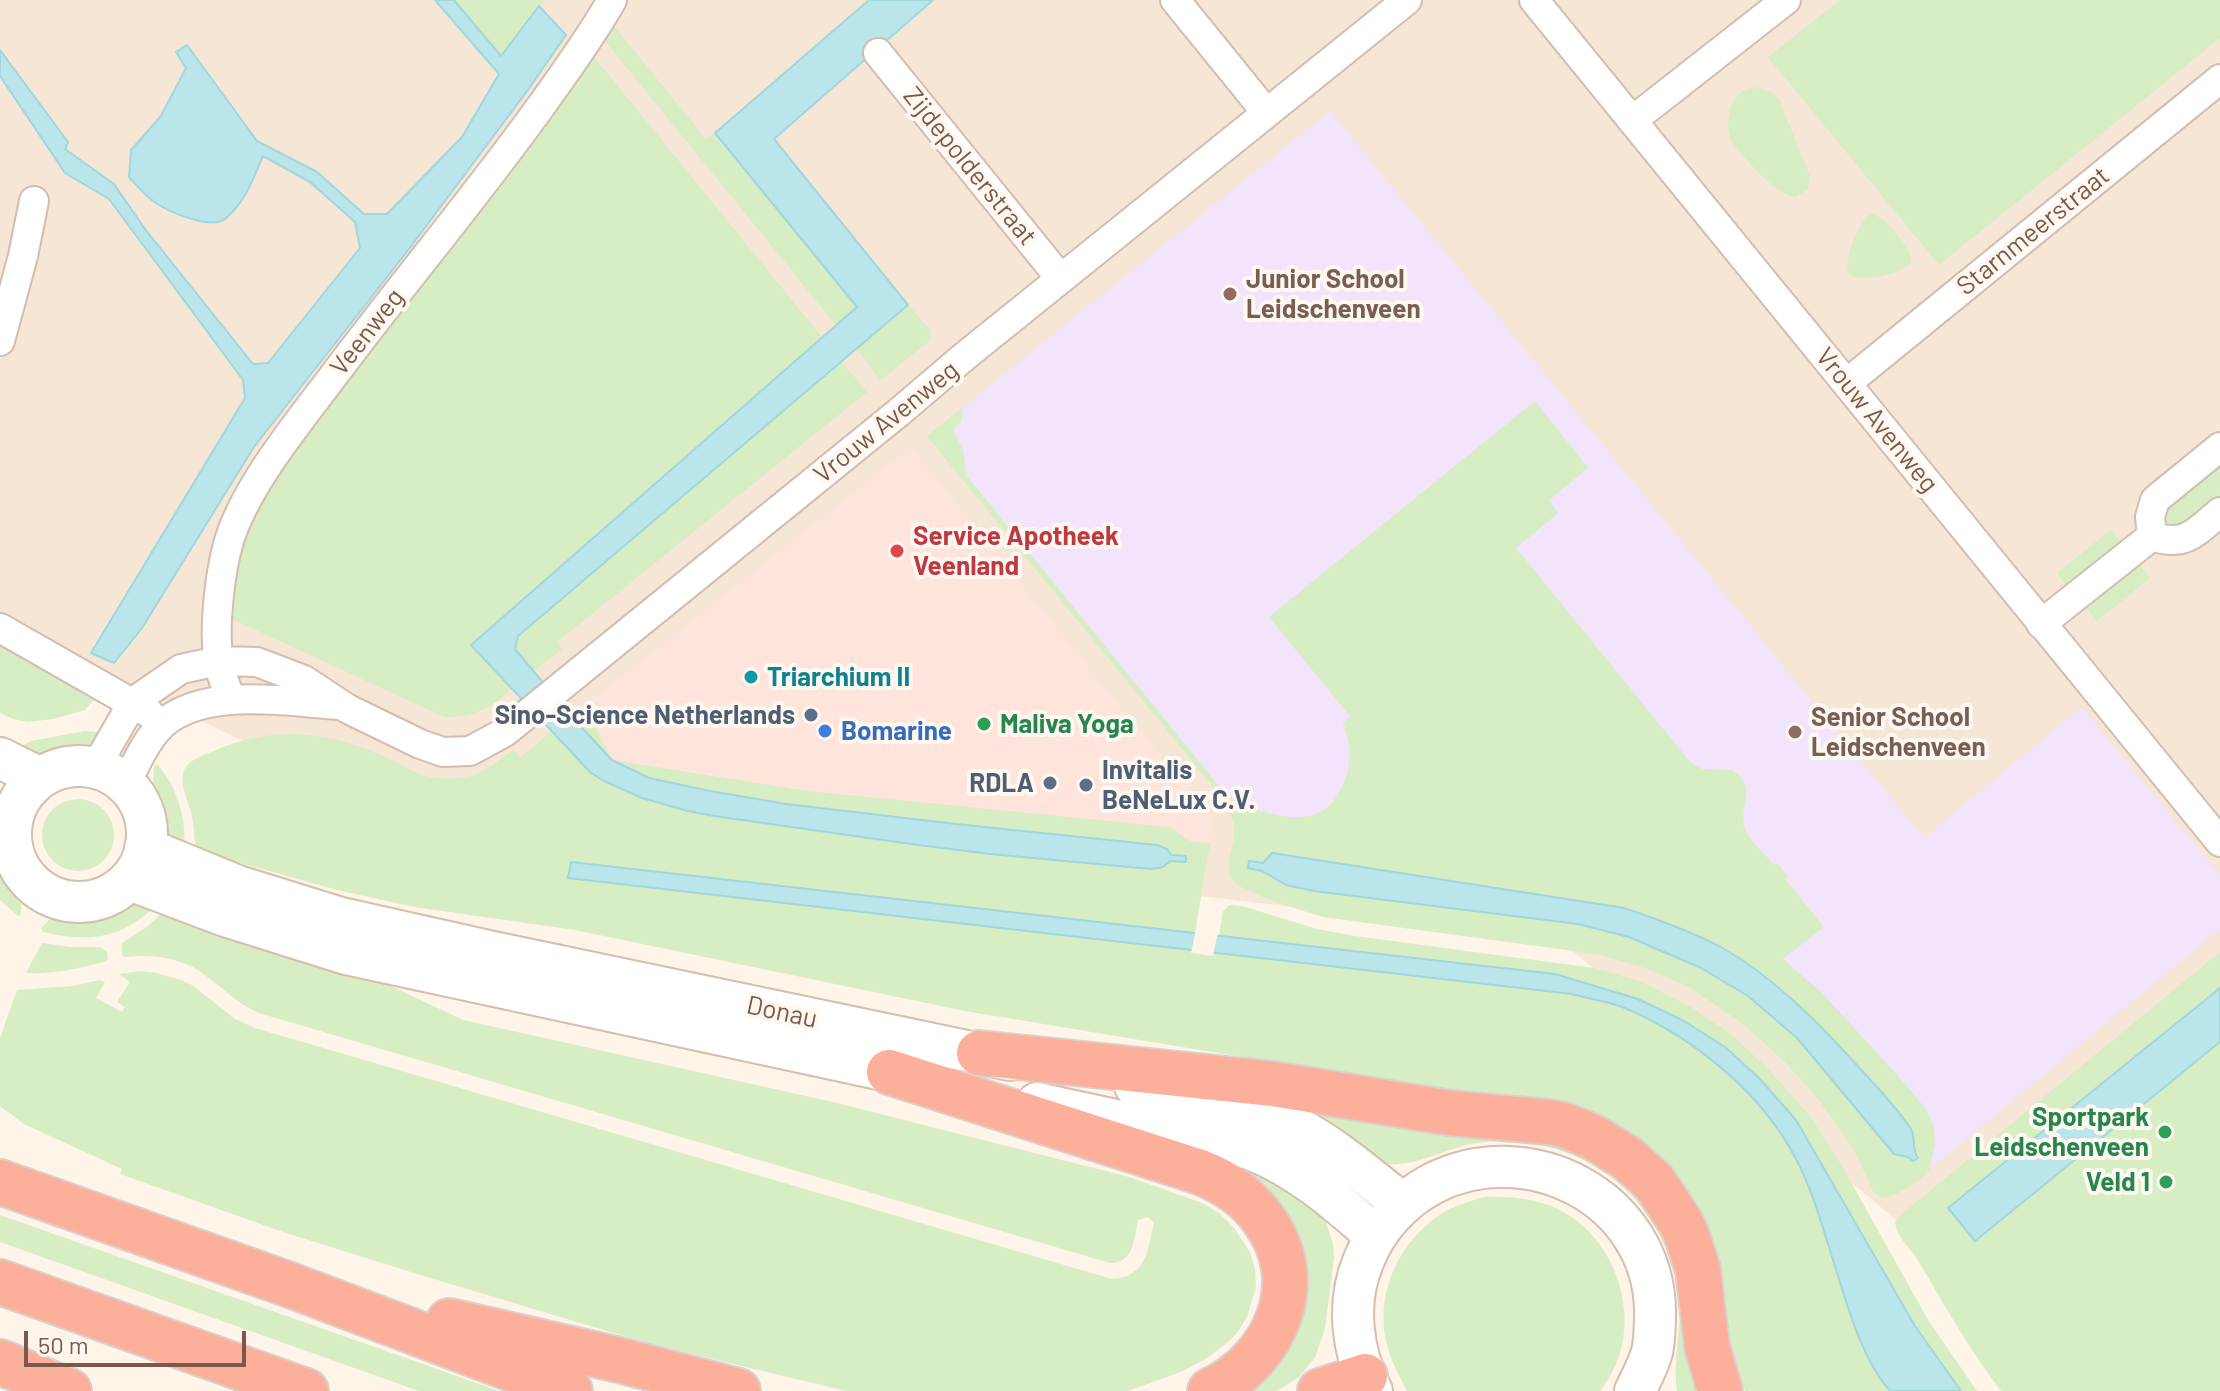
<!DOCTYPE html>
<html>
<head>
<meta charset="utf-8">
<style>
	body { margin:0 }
	#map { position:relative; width:2220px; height:1391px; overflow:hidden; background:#fef4e8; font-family:Barlow,sans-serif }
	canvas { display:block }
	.scale { position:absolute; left:24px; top:1331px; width:222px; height:36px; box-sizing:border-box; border:4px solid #7b5849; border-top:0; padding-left:10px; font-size:24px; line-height:28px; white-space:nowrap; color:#7b5849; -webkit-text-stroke:6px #fff8f0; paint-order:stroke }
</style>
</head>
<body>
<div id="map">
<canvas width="2220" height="1391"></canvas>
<div class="scale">50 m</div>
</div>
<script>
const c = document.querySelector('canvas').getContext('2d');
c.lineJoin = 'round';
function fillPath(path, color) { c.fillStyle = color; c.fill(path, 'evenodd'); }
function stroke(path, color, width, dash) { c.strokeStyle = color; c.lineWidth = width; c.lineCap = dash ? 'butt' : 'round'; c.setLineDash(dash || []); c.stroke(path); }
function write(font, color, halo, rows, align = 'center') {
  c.font = font + ' Barlow,sans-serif'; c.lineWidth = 8; c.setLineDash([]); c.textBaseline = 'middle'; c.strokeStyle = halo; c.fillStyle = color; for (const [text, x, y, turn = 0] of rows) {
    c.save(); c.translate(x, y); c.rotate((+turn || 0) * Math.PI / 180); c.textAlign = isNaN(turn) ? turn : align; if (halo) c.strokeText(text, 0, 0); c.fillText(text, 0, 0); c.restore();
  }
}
fillPath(new Path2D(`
	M 0,0 L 2220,0 L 2220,1023 L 1931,1249 L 1557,938 L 358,797 L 0,623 Z`), '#f6e6d6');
fillPath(new Path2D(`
	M 911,447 L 1211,819 L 1210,843 L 1190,841 L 1170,827 L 807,791 L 612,760 L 585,706 Z`), '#ffe4db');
fillPath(new Path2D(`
	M 1330,111 L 1924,838 L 2082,707 L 2220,876 L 2220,929 L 1930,1169 L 1935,1142 L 1823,994 L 1260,838 L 966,475 L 963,450 L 953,430 L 961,422 L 962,408 Z`), '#f1e4fb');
fillPath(new Path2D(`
	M 454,0 L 545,0 L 501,56 Z
	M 1840,0 L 2220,0 L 2220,38 L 1939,265 L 1768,57 Z
	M 614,26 L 706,139 L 715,133 L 857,306 L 836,325 L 605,41 Z
	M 594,57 L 822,337 L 471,644 L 512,689 C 488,709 476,717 444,717 L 230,618 L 235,574 L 244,529 L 259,503 L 418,284 Z
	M 1754,87 L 1771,92 L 1779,99 L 1810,176 L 1808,189 L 1796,197 C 1774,195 1747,159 1732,143 C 1725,128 1727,104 1741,92 C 1743,91 1752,88 1754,87 Z
	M 1871,214 C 1882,216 1893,229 1899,237 C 1903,242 1911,253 1911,259 C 1912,273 1860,283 1851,275 C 1844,270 1849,258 1850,251 C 1853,239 1860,221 1871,214 Z
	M 908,305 L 931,331 L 928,342 L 881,380 L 856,349 Z
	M 841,361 L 867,392 L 557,642 L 562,649 L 534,671 L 515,649 L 518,636 Z
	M 1535,401 L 1588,468 L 1549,500 L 1558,513 L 1516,548 L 1690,762 L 1702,769 L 1732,770 C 1759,786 1737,808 1745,829 C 1750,842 1765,854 1774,865 L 1777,863 L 1788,876 L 1785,879 L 1824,927 L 1783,959 L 1823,994 L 1898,1076 L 1925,1108 L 1933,1124 L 1935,1142 L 1930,1169 L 1917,1182 L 1896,1194 L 1882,1198 L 1874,1193 L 1855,1152 L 1820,1101 L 1786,1063 L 1742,1023 L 1689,987 L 1645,968 L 1596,954 L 1323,917 L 1275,902 L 1237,885 L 1230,877 L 1229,859 L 1234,838 L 1234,823 L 1223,799 L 927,436 L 962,408 L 961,422 L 953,430 L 963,450 L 966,475 L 1219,786 C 1231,794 1243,803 1256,809 C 1261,812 1268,813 1273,814 C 1307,822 1329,817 1344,783 C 1352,764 1351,743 1343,723 L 1350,716 L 1269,617 ZM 1262,871 L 1721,948 L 1762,975 L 1823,1028 L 1872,1082 L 1913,1132 L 1914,1153 L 1908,1157 L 1894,1154 L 1797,1038 L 1748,996 L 1701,968 L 1629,937 L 1578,924 L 1314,891 L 1286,885 Z
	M 2220,463 L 2220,495 L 2177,531 L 2167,529 L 2161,522 L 2163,511 Z
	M 2111,530 L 2121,543 L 2067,586 L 2057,573 Z
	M 2137,562 L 2150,578 L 2097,621 L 2084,605 Z
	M 0,641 L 99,694 L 85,710 L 53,719 L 28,722 L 13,719 L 0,713 Z
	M 585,706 L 612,760 L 807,791 L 1170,827 L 1190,841 L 1210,843 L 1195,933 L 571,862 L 569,878 L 1572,994 C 1589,999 1608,1001 1625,1008 C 1693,1037 1762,1093 1796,1159 C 1813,1191 1823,1229 1834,1263 C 1848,1305 1860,1357 1890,1391 L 1745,1391 C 1739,1375 1733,1359 1729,1342 C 1723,1315 1723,1287 1718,1259 L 1557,1102 L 1530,1098 L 1490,1097 L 1411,1085 L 965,1011 L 575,930 L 414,907 L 337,890 L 237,862 L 225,868 L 196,858 C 195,844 194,829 192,816 C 189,803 180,787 183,774 C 185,760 205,755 216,750 C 276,725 327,731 386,757 C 402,764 419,777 436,778 C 474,781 484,772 513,750 L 521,757 L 552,731 L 591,773 L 620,789 L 918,845 L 990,854 L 1151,869 L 1170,861 L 1185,862 L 1171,855 L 1164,847 L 1157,845 L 956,824 L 786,804 L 710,791 L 649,778 L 612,760 L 571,716 Z
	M 85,731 L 105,733 C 76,761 51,760 14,751 L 31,741 Z
	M 157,764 C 177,786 187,819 184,849 C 177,844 166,839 161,833 C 150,820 153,783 154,766 Z
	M42 835a36 36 0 1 1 72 0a36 36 0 1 1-72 0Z
	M 0,855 C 9,874 27,894 20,915 L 18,916 L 0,900 Z
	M 140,905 L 154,907 C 121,940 86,942 43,932 L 41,928 L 50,919 L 57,915 L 92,913 L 122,906 Z
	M 1230,905 L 1242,906 L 1317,929 L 1355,936 L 1594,968 L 1642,982 L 1689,1006 L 1732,1035 L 1769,1070 L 1810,1116 L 1842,1166 L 1928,1320 L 1977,1391 L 1961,1391 L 1915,1326 L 1857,1223 L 1725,1047 L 1555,974 L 1219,936 L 1223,911 Z
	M 170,906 L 353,968 L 463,1020 L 833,1102 L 1129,1177 L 1202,1203 L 1219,1213 L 1234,1228 L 1250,1252 L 1255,1269 L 1256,1288 L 1247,1317 L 1237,1333 L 1227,1343 L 1207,1358 L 1183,1371 L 1128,1391 L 846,1391 L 650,1344 L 414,1273 L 286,1233 L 120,1174 L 122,1169 L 24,1124 L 0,1106 L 0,1038 L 17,990 L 72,986 L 100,980 L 105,982 L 96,998 L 122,1012 L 125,1007 L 117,1002 L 130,982 L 119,974 L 141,971 L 157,973 L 181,980 L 192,985 L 235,1019 L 255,1028 L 1112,1279 C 1147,1277 1148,1249 1154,1222 L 1147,1217 L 1138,1220 C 1134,1239 1134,1263 1110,1263 L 259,1013 C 235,1003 219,984 198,970 C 177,957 149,954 125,957 L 122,955 L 122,943 L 148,926 Z
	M 42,943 L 70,947 L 100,947 L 107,952 L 108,959 L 106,961 C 79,969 54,974 26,973 Z
	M 2220,952 L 2220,988 L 1948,1209 L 1975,1241 L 2220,1042 L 2220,1391 L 2001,1391 C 1969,1349 1944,1304 1917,1259 C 1909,1246 1897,1238 1895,1222 L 1902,1214 Z
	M 1271,1098 L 1542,1135 L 1596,1154 L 1663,1219 L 1707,1391 L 1677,1391 C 1672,1356 1684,1323 1678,1288 C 1661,1191 1573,1130 1477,1143 C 1445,1147 1408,1173 1376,1161 C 1365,1156 1354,1148 1344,1142 C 1320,1127 1295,1113 1271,1098 Z
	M 1192,1150 L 1274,1173 L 1325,1219 L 1333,1244 L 1334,1258 L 1325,1328 L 1315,1358 L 1299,1377 L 1277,1391 L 1234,1391 L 1297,1295 Z
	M 1484,1197 C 1513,1196 1542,1199 1567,1214 C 1625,1250 1645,1337 1600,1391 L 1407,1391 C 1401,1378 1393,1365 1389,1352 C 1372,1299 1397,1241 1444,1212 C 1457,1205 1470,1201 1484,1197 Z
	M 0,1215 L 454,1375 L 499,1391 L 419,1391 L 0,1242 Z`), '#d7edc4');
const water = new Path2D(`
	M 435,0 L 454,0 L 501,56 L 539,6 L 566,35 L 528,90 L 409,249 L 254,447 L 142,628 L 114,663 L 91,653 L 245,398 L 243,380 L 109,199 L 65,173 L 0,76 L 0,50 L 68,142 L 65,149 L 114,184 L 145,229 L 253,364 L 268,363 L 360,248 L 355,222 L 310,182 L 263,156 C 253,178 246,202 225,219 C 211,230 169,212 156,203 C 145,196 137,186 129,177 L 131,150 L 161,116 L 186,68 L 176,52 L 187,45 L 257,141 L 317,172 L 364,214 L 387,214 L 462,137 L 499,74 Z
	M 869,0 L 933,0 L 774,139 L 908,305 L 518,636 L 515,649 L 571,716 L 612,760 L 649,778 L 710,791 L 786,804 L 956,824 L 1157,845 L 1167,849 L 1171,855 L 1186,856 L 1186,862 L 1170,861 L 1163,867 L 1151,869 L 990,854 L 918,845 L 714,816 L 688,811 L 642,798 L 604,781 L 591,773 L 471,645 L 857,307 L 715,133 Z
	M 1272,853 L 1624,908 C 1657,919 1690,931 1721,947 C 1772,976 1816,1020 1855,1063 C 1873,1083 1897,1107 1911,1129 C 1916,1138 1911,1149 1918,1158 L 1913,1161 L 1908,1157 L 1894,1154 L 1797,1038 L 1748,996 L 1701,968 L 1629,937 L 1578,924 L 1314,891 L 1286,885 L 1262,871 L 1248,868 L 1249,861 L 1263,863 Z
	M 571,862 L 1555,974 L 1638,999 L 1684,1021 L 1725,1047 L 1759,1078 L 1796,1120 L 1915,1326 L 1961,1391 L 1890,1391 C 1861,1358 1847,1304 1834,1263 C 1823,1229 1813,1191 1796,1159 C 1762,1093 1693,1037 1625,1008 C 1608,1001 1589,999 1572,994 L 568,878 Z
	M 2220,988 L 2220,1042 L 1975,1241 L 1948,1208 Z`);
fillPath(water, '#bae5ea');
stroke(water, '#a0d6dc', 2);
fillPath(new Path2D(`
	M 1196,929 L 1218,932 L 1213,956 L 1191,953 Z`), '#fef4e8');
const street = new Path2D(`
	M 1175,0 L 1266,112
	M 1534,0 L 2220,842
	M 878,53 L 1061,279
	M 1633,120 L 1786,0
	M 0,341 L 23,256 L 34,201
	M 1847,383 L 2220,79
	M 2152,536 L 2150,517 L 2155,500 L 2220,447
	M 2152,536 C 2185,548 2196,532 2220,512
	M 2041,624 L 2152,536
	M 0,628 L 149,713
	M 231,699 C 226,686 219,672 218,658 C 214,624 220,565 232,532 C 252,478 299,422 334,375 C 402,284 475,198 541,106 C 566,71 591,37 612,0
	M 95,768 L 133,702 L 181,669 L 218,661 L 257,662 L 304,680 L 348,709 L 420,744 L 443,752 L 470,751 L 505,732 L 898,413 L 965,356 L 1407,0
	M 125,785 C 136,764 147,737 165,722 C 209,687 288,702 340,705`);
const secondary = new Path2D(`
	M 0,758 L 40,778
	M11 834a68 68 0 1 1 136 0a68 68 0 1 1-136 0Z
	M 145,848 L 238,886 L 341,918 L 493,952 L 1010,1060
	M 130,880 L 225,916 L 346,954 L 920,1078
	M 1135,1086 C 1187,1097 1250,1103 1297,1128 C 1335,1147 1369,1178 1403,1204
	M 1037,1103 L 1250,1149 C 1299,1168 1337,1202 1376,1236
	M 1372,1391 C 1352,1352 1346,1303 1363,1262 C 1376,1228 1402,1199 1434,1183 C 1530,1135 1653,1199 1655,1310 C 1655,1324 1655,1339 1652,1352 C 1648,1366 1641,1379 1635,1391`);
const highway = new Path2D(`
	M 979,1053 L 1273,1084 L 1450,1113 L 1548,1122 L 1564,1125 L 1593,1137 L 1627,1158 L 1654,1182 L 1681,1223 L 1687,1236 L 1698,1270 L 1707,1346 L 1720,1391
	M 889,1072 L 1200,1172 C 1225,1182 1249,1198 1264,1220 C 1310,1283 1275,1360 1210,1391
	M 0,1182 L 290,1285 L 570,1391
	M 0,1282 L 306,1391
	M 449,1321 L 619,1360 L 738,1391
	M 0,1362 L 69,1391
	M 1320,1391 L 1365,1376`);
stroke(street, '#d4bdaf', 32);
stroke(secondary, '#d7bdab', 44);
stroke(highway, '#dad0cc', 48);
stroke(street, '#fff', 28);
stroke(secondary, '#fff', 40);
stroke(highway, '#fcaf9b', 44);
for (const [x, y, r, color] of [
	[1230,294,8,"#8d6e63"],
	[897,551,8,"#e0444e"],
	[751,677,8,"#0f9aa8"],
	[811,715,8,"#5c6f8a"],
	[984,724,8,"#2e9e5b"],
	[825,731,8,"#3f7fe0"],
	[1795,732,8,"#8d6e63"],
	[1050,783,8,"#5c6f8a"],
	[1086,785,8,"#5c6f8a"],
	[2165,1132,8,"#2e9e5b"],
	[2166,1182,8,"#2e9e5b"]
]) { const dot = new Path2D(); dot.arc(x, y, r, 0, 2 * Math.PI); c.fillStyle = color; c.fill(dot); stroke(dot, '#fff8f0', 3); }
write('26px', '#7b5849', '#fff8f0', [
	["Zijdepolderstraat",970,166,51],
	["Starnmeerstraat",2033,231,-39],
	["Veenweg",367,332,-52],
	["Vrouw Avenweg",1877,420,51],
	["Vrouw Avenweg",886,422,-39],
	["Donau",782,1012,12]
]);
write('bold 26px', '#785e54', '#fff8f0', [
	["Junior School",1246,279],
	["Leidschenveen",1246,309],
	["Senior School",1811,717],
	["Leidschenveen",1811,747]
], 'left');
write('bold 26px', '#be3a42', '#fff8f0', [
	["Service Apotheek",913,536],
	["Veenland",913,566]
], 'left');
write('bold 26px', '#0d838f', '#fff8f0', [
	["Triarchium II",767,677]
], 'left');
write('bold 26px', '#4e5e75', '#fff8f0', [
	["Sino-Science Netherlands",795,715],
	["Invitalis",1102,770,"left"],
	["BeNeLux C.V.",1102,800,"left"],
	["RDLA",1034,783]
], 'right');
write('bold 26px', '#27864d', '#fff8f0', [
	["Maliva Yoga",1000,724,"left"],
	["Sportpark",2149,1117],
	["Leidschenveen",2149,1147],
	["Veld 1",2150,1182]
], 'right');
write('bold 26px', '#366cbe', '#fff8f0', [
	["Bomarine",841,731]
], 'left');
</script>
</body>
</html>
